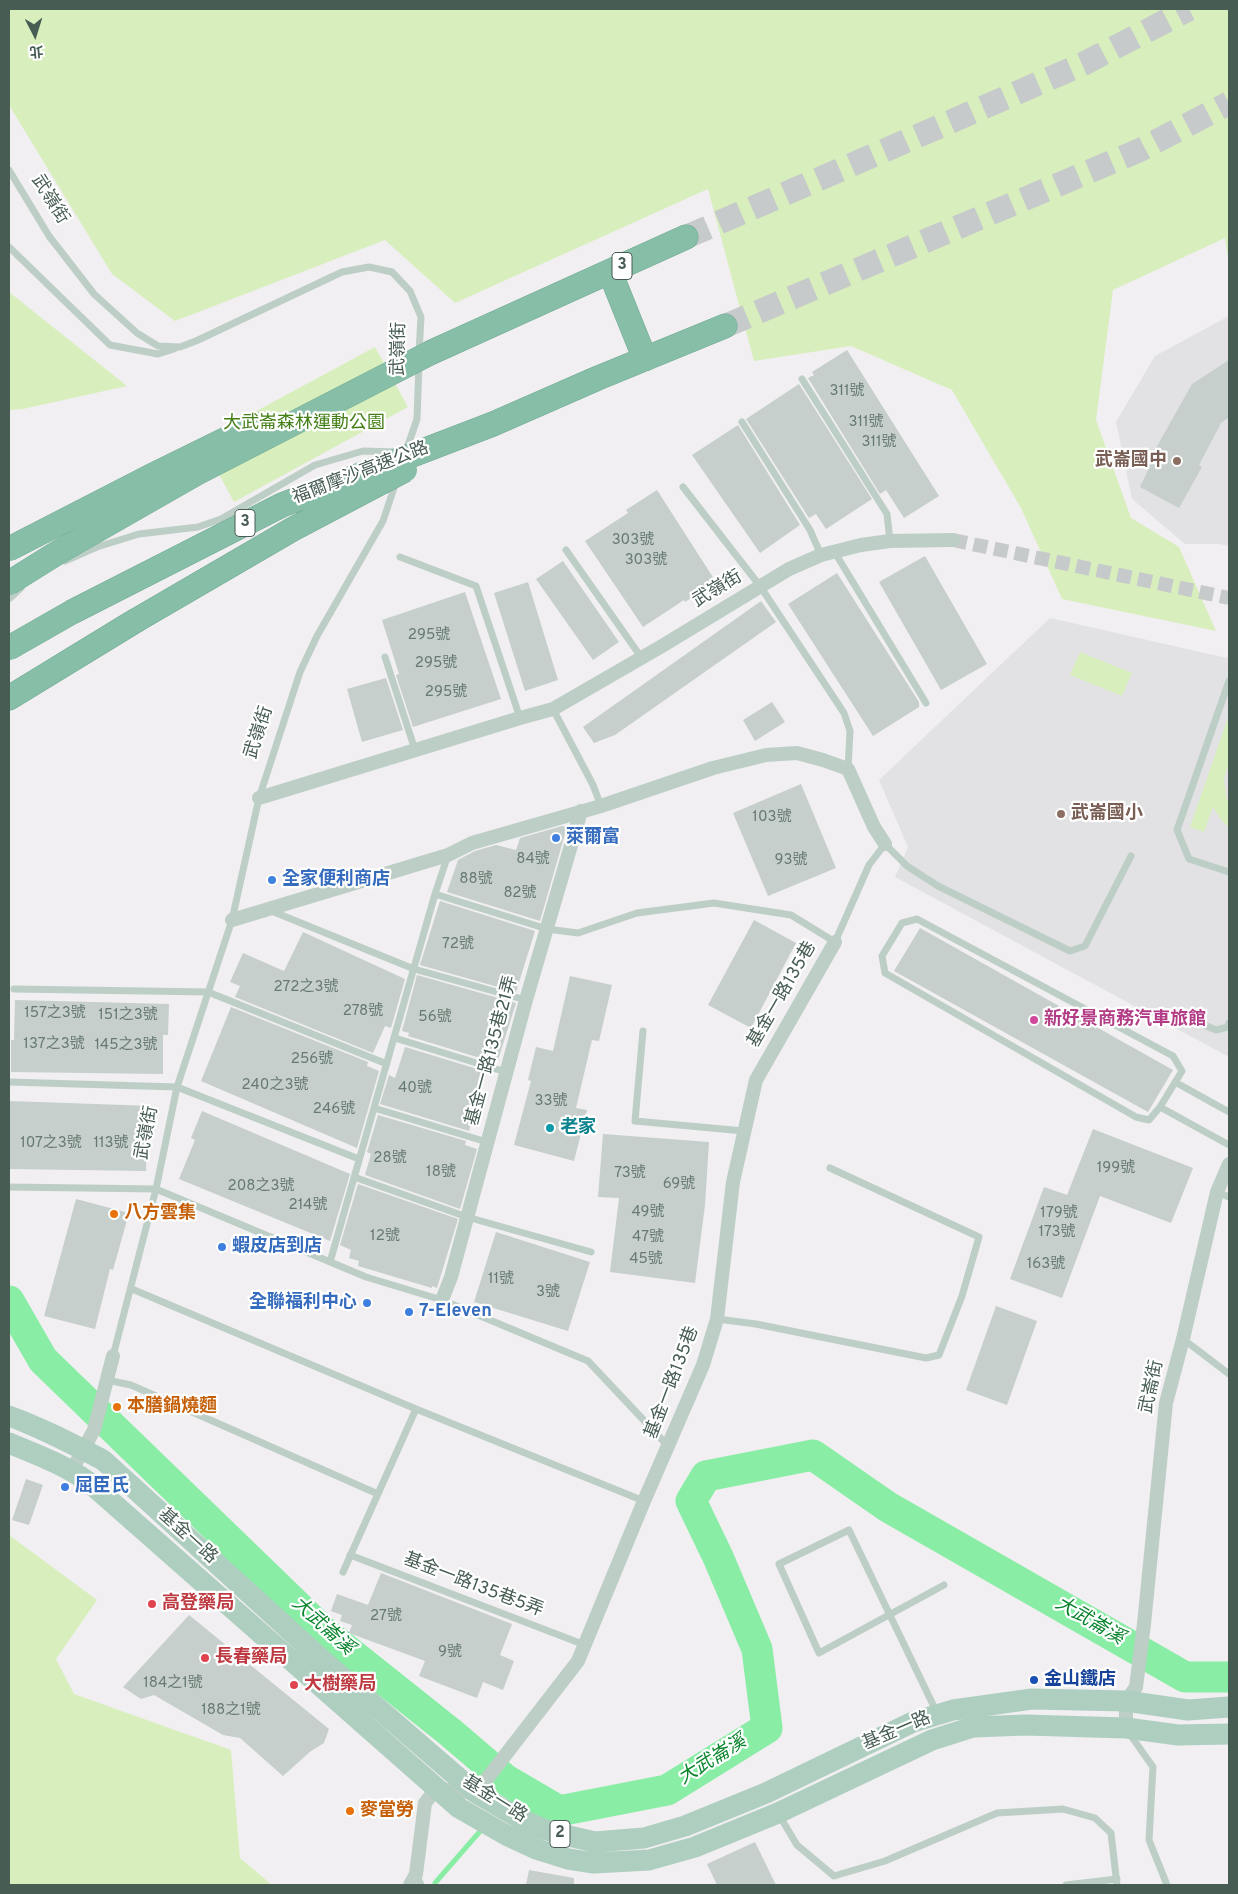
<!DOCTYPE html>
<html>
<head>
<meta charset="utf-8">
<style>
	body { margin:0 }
	#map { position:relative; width:1238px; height:1894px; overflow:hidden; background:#f1eff1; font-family:Overpass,"Noto Sans TC",sans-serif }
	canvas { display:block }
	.frame { position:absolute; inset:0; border:10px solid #475d53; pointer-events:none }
	.north { position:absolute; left:10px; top:10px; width:50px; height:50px; -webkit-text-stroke:4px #fff; paint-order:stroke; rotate:175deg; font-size:14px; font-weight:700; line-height:20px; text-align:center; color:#475d53 }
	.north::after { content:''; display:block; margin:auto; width:18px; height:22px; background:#475d53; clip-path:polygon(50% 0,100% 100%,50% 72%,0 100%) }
</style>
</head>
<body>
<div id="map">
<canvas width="1238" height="1894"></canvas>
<div class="frame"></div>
<div class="north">北</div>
</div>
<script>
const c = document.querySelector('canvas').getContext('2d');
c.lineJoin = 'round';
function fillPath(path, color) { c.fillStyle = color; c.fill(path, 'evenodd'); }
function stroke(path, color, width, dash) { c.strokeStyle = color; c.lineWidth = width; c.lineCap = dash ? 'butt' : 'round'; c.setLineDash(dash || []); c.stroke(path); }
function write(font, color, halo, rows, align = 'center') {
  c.font = font + ' Overpass,"Noto Sans TC",sans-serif'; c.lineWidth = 4.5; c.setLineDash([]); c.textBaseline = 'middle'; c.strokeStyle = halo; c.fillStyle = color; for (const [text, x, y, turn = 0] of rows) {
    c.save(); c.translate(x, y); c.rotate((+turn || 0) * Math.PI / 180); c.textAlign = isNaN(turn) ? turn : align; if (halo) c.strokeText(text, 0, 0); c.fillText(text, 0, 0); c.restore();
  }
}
fillPath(new Path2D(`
	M 1229,316 L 1229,546 L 1219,544 L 1185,544 L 1132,499 L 1116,422 L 1155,356 Z
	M 1050,618 L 1227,658 L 1229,653 L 1229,1057 L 895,877 L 908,847 L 879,780 Z`), '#e2e1e3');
fillPath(new Path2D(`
	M 9,9 L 1229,9 L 1229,265 L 1225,238 L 1113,290 L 1096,420 L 1131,518 L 1179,547 L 1216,631 L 1062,599 L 1021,508 L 952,390 L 851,346 L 754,361 L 708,189 L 455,303 L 385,240 L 175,321 L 112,274 L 9,105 Z
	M 9,292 L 127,386 L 23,409 L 9,410 Z
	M 375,347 L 408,407 L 234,502 L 201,441 Z
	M 1080,652 L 1132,673 L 1122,696 L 1070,675 Z
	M 1229,715 L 1229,763 L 1224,778 L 1226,796 L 1229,804 L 1229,827 L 1221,820 L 1213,807 L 1204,832 L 1190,827 Z
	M 9,1535 L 97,1600 L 56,1659 L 74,1694 L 231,1750 L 240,1858 L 272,1885 L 9,1885 Z`), '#d8efbd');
stroke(new Path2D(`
	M 510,1801 L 522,1790
	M 435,1883 L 482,1829`), '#89eda5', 5);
stroke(new Path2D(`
	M 9,1301 L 43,1360 L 323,1631 L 451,1733 L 506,1780 L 559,1811 L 667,1790 L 767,1728 L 757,1649 L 718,1557 L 691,1501 L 706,1476 L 813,1455 L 888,1507 L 1185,1677 L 1229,1677`), '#89eda5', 31);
fillPath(new Path2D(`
	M 847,350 L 939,496 L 904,518 L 886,490 L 880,494 L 808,378 L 814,375 L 812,372 Z
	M 1229,360 L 1229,417 L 1221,423 L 1199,465 L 1202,467 L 1179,508 L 1140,487 L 1149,468 L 1146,466 L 1192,384 Z
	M 799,384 L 872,499 L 826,529 L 816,514 L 809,518 L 746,419 Z
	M 738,425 L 800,525 L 760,553 L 692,455 Z
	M 657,490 L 716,582 L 685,602 L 684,600 L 643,627 L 585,541 L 628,513 L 626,510 Z
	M 925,556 L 987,664 L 941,690 L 879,582 Z
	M 563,561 L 619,642 L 593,660 L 536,579 Z
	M 837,573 L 919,702 L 919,707 L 873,736 L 788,604 Z
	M 528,582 L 558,680 L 525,691 L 494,593 Z
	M 465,592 L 501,699 L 413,727 L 396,675 L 399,674 L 382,620 Z
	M 761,601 L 776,622 L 615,735 L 594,743 L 583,727 Z
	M 386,678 L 403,730 L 362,742 L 347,689 Z
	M 772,702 L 785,722 L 755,741 L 743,720 Z
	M 801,784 L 836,868 L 768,896 L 733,813 Z
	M 562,826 L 567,827 L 540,921 L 447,892 L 458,860 L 475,851 L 496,845 L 516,850 L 520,838 Z
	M 440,901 L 535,931 L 516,992 L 420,965 Z
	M 754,920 L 796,943 L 751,1028 L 708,1005 Z
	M 920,928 L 1173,1070 L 1148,1112 L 894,971 Z
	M 303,932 L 405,979 L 391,1028 L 385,1026 L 373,1053 L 235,997 L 240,986 L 230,982 L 243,953 L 284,971 Z
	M 417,975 L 516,1003 L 498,1060 L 491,1058 L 490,1061 L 408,1036 L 409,1033 L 402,1031 Z
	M 570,976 L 612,985 L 599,1041 L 592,1040 L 576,1108 L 587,1110 L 574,1161 L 514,1145 L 531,1081 L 528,1080 L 536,1047 L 553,1051 Z
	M 15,1000 L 169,1004 L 168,1035 L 163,1035 L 163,1074 L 11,1072 L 11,1040 L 14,1040 Z
	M 231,1007 L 368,1062 L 367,1066 L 379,1071 L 357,1148 L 201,1081 Z
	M 405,1047 L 487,1072 L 469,1131 L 380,1104 L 389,1075 L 395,1078 Z
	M 9,1101 L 153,1106 L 152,1132 L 147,1132 L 146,1171 L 9,1169 Z
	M 202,1111 L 350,1174 L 330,1241 L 179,1179 L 195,1140 L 191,1138 Z
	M 378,1115 L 466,1141 L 465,1145 L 477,1149 L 460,1209 L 365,1175 L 371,1154 L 367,1152 Z
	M 1093,1129 L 1193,1168 L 1171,1223 L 1100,1196 L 1062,1298 L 1010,1279 L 1044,1187 L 1067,1195 Z
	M 603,1134 L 709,1142 L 705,1205 L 695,1283 L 610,1272 L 619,1198 L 598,1197 Z
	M 358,1184 L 458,1219 L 437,1288 L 432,1286 L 432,1288 L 358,1266 L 359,1261 L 349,1258 L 351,1250 L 340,1245 Z
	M 76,1199 L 129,1213 L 113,1270 L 110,1269 L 95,1329 L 44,1316 Z
	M 496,1232 L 590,1262 L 568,1331 L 474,1302 Z
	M 996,1306 L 1037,1321 L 1007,1405 L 966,1390 Z
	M 26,1479 L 43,1485 L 29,1525 L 12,1520 Z
	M 381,1573 L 512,1624 L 500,1655 L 514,1661 L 503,1690 L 483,1682 L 477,1698 L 419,1676 L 425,1661 L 349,1633 L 352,1625 L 340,1621 L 342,1615 L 331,1611 L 337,1594 L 368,1605 Z
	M 189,1615 L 329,1729 L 324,1743 L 311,1751 L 283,1776 L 240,1738 L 223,1735 L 154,1695 L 141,1699 L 123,1687 Z
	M 755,1842 L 776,1885 L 717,1885 L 707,1864 Z
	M 529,1870 L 574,1878 L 574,1885 L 526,1885 Z`), '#c6cfcc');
stroke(new Path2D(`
	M 953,540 L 1229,598`), '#c6caca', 14, [14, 7]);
stroke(new Path2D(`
	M 686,237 L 1083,64 L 1189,9
	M 725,326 L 1140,150 L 1229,103`), '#c6caca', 24, [24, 12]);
const highway = new Path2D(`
	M 610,272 L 645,359
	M 432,352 L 686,237
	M 493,424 L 598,378 L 725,326
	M 9,698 L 135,621`);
stroke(highway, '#71aa93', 25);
stroke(new Path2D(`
	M 9,170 L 49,236 L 94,294 L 137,333 L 158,346 L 180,347 L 196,341 L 342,272 L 369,267 L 392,272 L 410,291 L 421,317 L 419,353
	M 9,247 L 110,345 L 158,354 L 174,349
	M 802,379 L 887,514 L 890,541
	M 742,422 L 810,530 L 821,555
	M 406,451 L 417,419 L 419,363
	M 683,487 L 760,586 L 844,713 L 850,731 L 848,769
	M 566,550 L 641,657
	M 834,551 L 926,703
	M 400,557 L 476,586 L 520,718
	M 65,561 L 97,547 L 139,534 L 198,527 L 221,519 L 315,465 L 363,451 L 396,452
	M 9,599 L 21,588
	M 385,657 L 415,750
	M 1229,681 L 1177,830 L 1189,859 L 1229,872
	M 553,709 L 593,785 L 601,806
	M 435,894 L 547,929 L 578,933 L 637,913 L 714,903 L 791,915 L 835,942 L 869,865 L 885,844 L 907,866 L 938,886 L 1070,951 L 1085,946 L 1131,856
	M 269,910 L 414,969 L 526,1000
	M 917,919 L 1173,1056 L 1182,1071 L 1160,1107 L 1149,1120 L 1136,1117 L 885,973 L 882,956 L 902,923 Z
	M 14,989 L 208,992 L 387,1064
	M 1181,1015 L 1216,1030 L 1228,1027 L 1229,1023
	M 643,1031 L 635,1121 L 744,1131
	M 395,1038 L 506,1072
	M 9,1082 L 177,1087 L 359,1159
	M 1175,1082 L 1229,1112
	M 1160,1107 L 1229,1145
	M 374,1108 L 487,1142
	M 354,1177 L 467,1217 L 591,1252
	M 9,1187 L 156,1189 L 366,1277 L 442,1300 L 588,1361 L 668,1446
	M 1217,1192 L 1229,1197
	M 330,1262 L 435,894 L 448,855
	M 132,1289 L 416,1409 L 644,1501
	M 717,1319 L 756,1324 L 926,1358 L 939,1355 L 962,1296 L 979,1237 L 830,1168
	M 1183,1339 L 1229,1374
	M 113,1356 L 156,1189 L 177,1087 L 232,920 L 259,798 L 300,672 L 317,636 L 383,521 L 396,482
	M 107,1380 L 131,1385 L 378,1494
	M 350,1555 L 585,1645
	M 343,1572 L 416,1409
	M 937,1713 L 849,1530 L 779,1564 L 819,1653 L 944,1585
	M 1129,1733 L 1153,1767 L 1149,1840 L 1167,1885
	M 779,1815 L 797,1845 L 834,1876 L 885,1861 L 997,1813 L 1063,1809 L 1095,1818 L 1111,1833 L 1117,1885
	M 416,1874 L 421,1885
	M 1066,1885 L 1117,1879`), '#bdcec6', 7);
stroke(new Path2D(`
	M 259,798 L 520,718 L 553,709 L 662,646 L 789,569 L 821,555 L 861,545 L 890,541 L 953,540
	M 232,920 L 448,855 L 472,843 L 601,806 L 713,768 L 766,755 L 797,753 L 823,760 L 848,769 L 874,827 L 885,844
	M 442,1300 L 451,1277 L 526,1000 L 581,811
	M 72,1470 L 94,1430 L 113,1356
	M 1126,1728 L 1126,1701 L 1136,1687 L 1144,1624 L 1166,1403 L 1183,1339 L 1217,1192 L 1229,1164
	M 410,1885 L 416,1874 L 425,1803 L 436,1789 L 476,1793 L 578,1661 L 644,1501 L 703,1365 L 717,1319 L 733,1182 L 756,1080 L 835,942`), '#bdcec6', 14);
stroke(new Path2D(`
	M 9,1416 C 42,1428 72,1444 103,1460 L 329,1666 L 476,1793 L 519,1818 L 543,1829 L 569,1836 L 595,1842 L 644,1838 L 685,1826 L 766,1793 L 913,1722 L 953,1710 L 1032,1699 L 1126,1701 L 1188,1710 L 1229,1707
	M 9,1443 C 38,1455 65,1465 90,1483 L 459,1808 L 506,1835 L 536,1849 L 568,1859 L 594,1863 L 649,1860 L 695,1847 L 778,1813 L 932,1740 L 973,1727 L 1026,1725 L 1126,1728 L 1178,1735 L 1229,1734`), '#aecec0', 21);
stroke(highway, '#86bea7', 24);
const highwayBridge = new Path2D(`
	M 9,549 L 153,475 L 257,424
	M 9,583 L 57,553 L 197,473 L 432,352
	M 135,621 L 293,529 L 405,470
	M 9,648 L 72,612 L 282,505 L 493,424`);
stroke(highwayBridge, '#71aa93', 25, []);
stroke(highwayBridge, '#86bea7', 24);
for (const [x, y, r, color] of [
	[1177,461,5,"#8d6e63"],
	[1061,814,5,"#8d6e63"],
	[556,838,5,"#3f7fe0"],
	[272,880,5,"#3f7fe0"],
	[1034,1020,5,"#d1479c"],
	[550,1128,5,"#0f9aa8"],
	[114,1214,5,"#e8710a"],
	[222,1247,5,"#3f7fe0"],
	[367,1303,5,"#3f7fe0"],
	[409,1312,5,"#3f7fe0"],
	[117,1407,5,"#e8710a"],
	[65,1487,5,"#3f7fe0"],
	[152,1604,5,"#e0444e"],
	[205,1658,5,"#e0444e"],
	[1034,1680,5,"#1a4fb4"],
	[294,1685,5,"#e0444e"],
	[350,1811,5,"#e8710a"]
]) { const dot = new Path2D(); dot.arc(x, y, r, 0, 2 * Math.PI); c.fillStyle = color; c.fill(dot); stroke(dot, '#fff', 2); }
write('15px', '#677a71', null, [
	["311號",847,392],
	["311號",866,423],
	["311號",879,443],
	["303號",633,541],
	["303號",646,561],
	["295號",429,636],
	["295號",436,664],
	["295號",446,693],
	["103號",772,818],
	["84號",533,860],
	["93號",791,861],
	["88號",476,880],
	["82號",520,894],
	["72號",458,945],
	["272之3號",306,988],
	["278號",363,1012],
	["157之3號",55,1014],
	["151之3號",128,1016],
	["56號",435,1018],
	["137之3號",54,1045],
	["145之3號",126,1046],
	["256號",312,1060],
	["240之3號",275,1086],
	["40號",415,1089],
	["33號",551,1102],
	["246號",334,1110],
	["107之3號",51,1144],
	["113號",111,1144],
	["28號",390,1159],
	["199號",1116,1169],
	["18號",441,1173],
	["73號",630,1174],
	["69號",679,1185],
	["208之3號",261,1187],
	["214號",308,1206],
	["49號",648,1213],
	["179號",1059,1214],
	["173號",1057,1233],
	["12號",385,1237],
	["47號",648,1238],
	["45號",646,1260],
	["163號",1046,1265],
	["11號",501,1280],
	["3號",548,1293],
	["27號",386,1617],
	["9號",450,1653],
	["184之1號",173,1684],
	["188之1號",231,1711]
]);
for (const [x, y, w] of [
	[622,266,20],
	[245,523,20],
	[560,1834,20]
]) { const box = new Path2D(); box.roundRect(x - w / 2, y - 13.5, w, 27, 4); c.fillStyle = '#fff'; c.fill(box); stroke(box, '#475d53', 1); }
write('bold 16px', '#475d53', null, [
	["3",622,266],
	["3",245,523],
	["2",560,1834]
]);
write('18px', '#475d53', '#fff', [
	["武嶺街",49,200,58],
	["武嶺街",400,349,-89],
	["福爾摩沙高速公路",361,474,-21],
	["武嶺街",718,590,-31],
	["武嶺街",260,733,-72],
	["基金一路135巷",783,995,-60],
	["基金一路135巷21弄",493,1051,-75],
	["武嶺街",148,1133,-79],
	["基金一路135巷",673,1383,-69],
	["武崙街",1153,1387,-78],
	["基金一路",187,1537,42],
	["基金一路135巷5弄",473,1586,21],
	["基金一路",897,1732,-23],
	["基金一路",494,1800,32]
]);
write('18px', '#437f16', '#fff', [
	["大武崙森林運動公園",304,424]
]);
write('bold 18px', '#785e54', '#fff', [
	["武崙國中",1167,461],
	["武崙國小",1071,814,"left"]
], 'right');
write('bold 18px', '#366cbe', '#fff', [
	["萊爾富",566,838],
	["全家便利商店",282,880],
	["蝦皮店到店",232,1247],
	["全聯福利中心",357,1303,"right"],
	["7-Eleven",419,1312],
	["屈臣氏",75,1487]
], 'left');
write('bold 18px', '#b23c85', '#fff', [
	["新好景商務汽車旅館",1044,1020]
], 'left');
write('bold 18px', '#0d838f', '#fff', [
	["老家",560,1128]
], 'left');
write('bold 18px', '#c56008', '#fff', [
	["八方雲集",124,1214],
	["本膳鍋燒麵",127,1407],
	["麥當勞",360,1811]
], 'left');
write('bold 18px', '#be3a42', '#fff', [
	["高登藥局",162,1604],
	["長春藥局",215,1658],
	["大樹藥局",304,1685]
], 'left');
write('bold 18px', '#164399', '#fff', [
	["金山鐵店",1044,1680]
], 'left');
write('italic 19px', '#0c842e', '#fff', [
	["大武崙溪",1089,1622,30],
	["大武崙溪",322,1627,42],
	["大武崙溪",713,1761,-32]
]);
</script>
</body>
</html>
